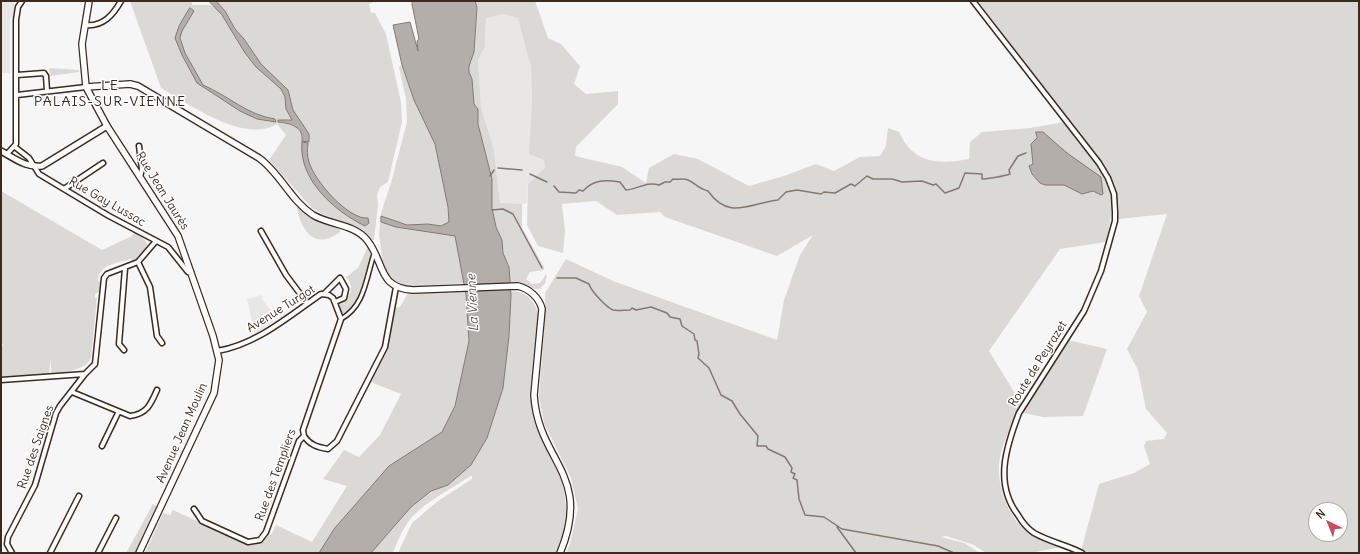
<!DOCTYPE html>
<html>
<head>
<meta charset="utf-8">
<style>
	body { margin:0 }
	#map { position:relative; width:1360px; height:554px; overflow:hidden; background:#f7f6f6; font-family:Delius,sans-serif }
	canvas { display:block }
	.frame { position:absolute; inset:0; border:2px solid #3b2a1e; pointer-events:none }
	.north { position:absolute; left:1308px; top:502px; width:40px; height:40px; box-sizing:border-box; background:#fff; border:1px solid #b1aaa5; border-radius:50%; rotate:317deg; font-size:11px; font-weight:700; line-height:16px; text-align:center; color:#3b2a1e }
	.north::after { content:''; display:block; margin:auto; width:14px; height:18px; background:#d1495b; clip-path:polygon(50% 0,100% 100%,50% 72%,0 100%) }
</style>
</head>
<body>
<div id="map">
<canvas width="1360" height="554"></canvas>
<div class="frame"></div>
<div class="north">N</div>
</div>
<script>
const c = document.querySelector('canvas').getContext('2d');
c.lineJoin = 'round';
function fillPath(path, color) { c.fillStyle = color; c.fill(path, 'evenodd'); }
function stroke(path, color, width, dash) { c.strokeStyle = color; c.lineWidth = width; c.lineCap = dash ? 'butt' : 'round'; c.setLineDash(dash || []); c.stroke(path); }
function write(font, color, halo, rows, align = 'center') {
  c.font = font + ' Delius,sans-serif'; c.lineWidth = 3; c.setLineDash([]); c.textBaseline = 'middle'; c.strokeStyle = halo; c.fillStyle = color; for (const [text, x, y, turn = 0] of rows) {
    c.save(); c.translate(x, y); c.rotate((+turn || 0) * Math.PI / 180); c.textAlign = isNaN(turn) ? turn : align; if (halo) c.strokeText(text, 0, 0); c.fillText(text, 0, 0); c.restore();
  }
}
fillPath(new Path2D(`
	M 1,1 L 14,1 L 14,16 L 10,19 L 10,73 L 1,73 Z
	M 503,14 L 518,18 L 525,39 L 531,67 L 532,102 L 544,160 L 545,169 L 528,184 L 527,203 L 524,204 L 500,204 L 494,150 L 481,107 L 478,60 L 485,47 L 486,18 Z
	M 262,295 L 262,299 L 273,313 L 271,314 L 273,322 L 255,334 L 247,299 Z`), '#e9e7e6');
fillPath(new Path2D(`
	M 130,1 L 192,1 L 192,5 L 210,5 L 224,11 L 216,1 L 376,1 L 369,4 L 371,13 L 375,13 L 386,34 L 401,102 L 402,122 L 388,182 L 380,187 L 377,195 L 378,205 L 374,240 L 372,240 C 356,223 331,221 312,208 L 269,160 L 286,135 L 277,124 C 244,144 191,105 161,88 Z
	M 475,1 L 487,1 L 488,3 L 489,1 L 535,1 L 548,38 L 561,44 L 580,66 L 574,84 L 586,94 L 618,91 L 618,104 L 576,147 L 575,156 L 622,167 L 646,183 L 649,168 L 674,154 L 698,159 L 749,186 L 784,176 L 816,164 L 834,171 L 860,157 L 880,156 L 886,146 L 888,128 L 899,132 C 902,137 905,144 909,148 C 925,165 948,163 969,159 L 970,142 L 982,132 L 1030,128 L 1064,122 C 1080,144 1104,167 1110,193 C 1114,208 1109,227 1106,242 L 1060,249 L 989,351 L 1021,403 C 1015,418 1007,433 1002,449 C 992,479 1007,522 1035,537 C 1043,541 1053,544 1061,547 L 1030,553 L 986,553 L 974,545 L 946,536 L 941,537 L 964,543 L 980,553 L 566,553 L 570,544 L 578,509 L 571,478 L 544,423 L 539,397 L 545,317 L 545,293 L 566,259 L 613,281 L 777,340 L 784,300 L 800,255 L 813,235 L 777,256 L 665,217 L 660,212 L 617,215 L 596,201 L 562,204 L 565,231 L 563,253 L 538,246 L 527,225 L 528,184 L 545,168 L 544,160 L 529,154 L 532,102 L 531,67 L 518,18 L 503,14 L 486,18 L 485,47 L 478,60 L 481,107 L 494,150 L 500,203 L 522,204 L 522,228 L 544,267 L 544,270 L 530,272 L 526,279 L 532,284 L 540,283 L 546,274 L 547,275 L 545,284 L 539,289 C 528,289 520,283 509,282 L 509,265 L 503,253 L 502,240 L 496,227 L 492,208 L 492,179 L 478,124 L 478,109 L 474,104 L 472,79 L 469,72 L 469,66 L 474,52 L 476,28 L 477,7 Z
	M 978,1 L 1359,1 L 1359,553 L 1085,553 L 1081,551 L 1099,484 L 1134,473 L 1150,464 L 1144,446 L 1146,441 L 1164,439 L 1167,433 L 1146,409 L 1138,370 L 1127,349 L 1147,312 L 1139,296 L 1167,214 L 1118,219 L 1115,190 L 1100,160 ZM 1316,510 L 1340,510 L 1340,534 L 1316,534 Z
	M 402,65 L 414,100 L 435,144 L 448,207 L 449,222 L 455,236 L 464,283 L 408,287 L 396,284 L 390,277 L 383,262 L 379,235 L 381,213 L 391,183 L 407,122 L 406,99 L 399,67 Z
	M 49,68 L 79,70 L 79,72 L 50,76 Z
	M 1,191 L 102,250 L 132,236 L 134,232 L 144,239 L 148,245 L 143,253 L 134,261 L 131,259 C 117,263 100,264 98,280 L 101,283 L 99,292 L 95,294 L 95,298 L 97,298 L 91,358 C 86,371 62,372 51,373 L 51,357 L 49,374 L 1,377 L 1,346 L 3,346 L 1,339 Z
	M 296,201 L 323,222 L 340,228 L 340,232 C 313,253 298,226 296,201 Z
	M 368,246 C 376,265 362,296 350,312 L 346,314 L 342,313 L 338,306 C 348,299 357,289 346,277 L 358,268 Z
	M 434,291 L 465,291 L 469,341 L 455,406 L 442,432 L 389,466 L 334,529 L 319,553 L 145,553 L 163,513 L 170,515 L 173,510 L 249,545 C 258,544 264,542 268,534 L 271,535 L 276,525 L 312,542 L 347,486 L 323,479 L 344,450 L 359,457 L 380,435 L 401,394 L 371,382 L 389,345 L 394,308 L 400,307 L 408,293 Z
	M 511,291 C 528,291 537,303 539,320 L 530,397 L 535,422 L 563,484 L 568,521 L 556,553 L 398,553 L 412,523 L 438,501 L 472,479 L 472,475 C 453,488 428,500 412,517 C 403,527 398,541 393,553 L 371,553 L 411,507 L 431,491 L 448,485 L 471,465 L 487,438 L 503,388 L 509,336 Z
	M 1068,340 L 1107,349 L 1083,416 L 1043,417 L 1024,413 L 1022,411 Z
	M 153,504 L 157,506 L 135,553 L 126,553 Z`), '#dbd9d6');
const water = new Path2D(`
	M 209,1 L 216,1 L 225,11 L 235,29 L 244,39 L 261,64 L 288,90 L 293,110 L 309,134 L 309,142 L 302,141 C 304,127 290,123 278,122 L 278,120 L 292,120 L 286,109 L 285,97 L 281,89 L 256,67 L 245,53 L 222,15 Z
	M 413,1 L 475,1 L 477,7 L 474,52 L 469,66 L 469,72 L 472,79 L 474,104 L 478,109 L 478,124 L 492,179 L 492,208 L 496,227 L 502,240 L 503,253 L 509,267 L 511,295 L 509,336 L 503,388 L 487,438 L 471,465 L 448,485 L 431,491 L 411,507 L 371,553 L 319,553 L 334,529 L 389,466 L 442,432 L 455,406 L 469,341 L 466,295 L 455,236 L 396,227 L 381,222 L 381,216 L 407,225 L 428,224 L 441,226 L 449,222 L 448,207 L 435,144 L 414,100 L 402,65 L 393,25 L 410,22 L 418,51 L 417,41 L 419,39 L 412,4 Z
	M 190,8 L 194,11 L 182,31 L 180,38 L 185,53 L 203,85 C 229,96 247,115 275,119 L 276,122 L 257,119 L 240,111 L 197,83 L 182,55 L 175,38 L 179,26 Z
	M 1036,132 L 1043,132 L 1067,153 L 1101,177 L 1103,194 L 1101,195 L 1093,191 L 1082,194 L 1064,185 L 1045,185 L 1040,183 L 1032,174 L 1029,166 L 1033,164 L 1031,144 L 1037,138 Z
	M 302,142 L 308,143 C 307,149 307,156 309,162 C 315,182 349,220 368,218 L 369,223 L 365,226 C 334,211 298,179 302,142 Z`);
fillPath(water, '#b4aeaa');
stroke(water, '#847972', 1);
stroke(new Path2D(`
	M 498,168 L 522,170
	M 530,174 L 547,182
	M 490,176 L 494,170
	M 554,186 L 559,192 L 576,193 L 579,190 L 583,191 C 594,179 605,180 620,182 L 626,190 C 638,189 647,181 659,185 L 665,182 L 670,182 L 673,179 C 679,180 683,178 688,180 C 695,183 699,189 708,191 C 729,221 750,203 778,200 L 786,192 L 797,190 L 821,194 L 824,192 L 835,193 L 851,184 L 855,186 L 867,176 L 873,179 L 892,179 L 902,182 L 922,181 L 933,185 L 936,184 L 945,193 L 959,188 L 965,173 L 982,174 L 982,179 C 987,179 1005,176 1010,174 L 1009,170 L 1018,156 L 1026,153
	M 492,210 L 503,209 L 513,214 L 542,268
	M 557,278 L 576,278 L 589,284 C 591,291 606,307 613,310 C 618,311 624,310 630,310 L 632,308 L 636,310 L 651,307 L 667,313 L 670,317 L 680,319 L 682,326 L 694,334 L 695,340 L 697,341 L 699,354 L 698,358 L 709,368 L 721,395 L 732,401 L 740,414 L 758,436 L 757,446 L 766,446 L 768,449 L 785,457 L 792,468 L 791,472 L 795,474 L 793,478 L 797,480 L 799,499 L 805,515 L 824,517 L 842,529 L 938,546 L 954,553
	M 837,527 L 856,553`), '#847972', 1.5);
const pedestrian = new Path2D(`
	M 341,319 C 365,306 366,278 374,254`);
const minor = new Path2D(`
	M 973,1 L 1099,163 L 1108,178 L 1114,194 L 1115,212 L 1115,221 L 1101,271 L 1084,311 L 1019,413 C 1006,447 994,484 1018,515 C 1022,522 1028,529 1034,533 C 1050,542 1067,545 1082,553
	M 85,25 C 103,27 113,15 121,1
	M 17,75 L 44,73 L 46,76 L 47,91
	M 17,95 L 86,87
	M 139,146 L 142,169 L 140,177
	M 15,147 L 29,158 L 39,174 L 109,216 L 168,247 L 188,272 L 191,272
	M 7,154 L 16,144 L 16,20 L 18,7 L 22,1
	M 64,189 L 103,163
	M 261,231 L 286,275 L 307,303
	M 138,262 L 150,287 L 157,336 L 162,343
	M 324,294 L 340,278 L 346,289 L 344,298 L 335,302
	M 124,350 L 119,344 L 125,268
	M 1,380 L 85,374 L 95,364 L 104,278 L 107,274 L 138,262 L 156,241
	M 72,392 L 130,416 C 147,414 151,404 157,390
	M 304,436 C 310,445 317,447 328,449 L 337,441 L 385,347 L 396,287
	M 102,446 L 118,413
	M 194,509 L 202,521 L 248,542 L 260,540 L 266,532 L 299,441 L 304,436 L 303,430 L 341,319 L 333,298 L 329,295 L 321,294 C 289,316 256,345 217,351
	M 12,553 L 7,544 L 8,537 L 35,485 L 56,413 L 60,406 L 85,374
	M 50,553 L 79,496
	M 98,553 L 116,518`);
const tertiary = new Path2D(`
	M 1,151 C 14,158 26,168 42,166 L 107,126`);
const secondary = new Path2D(`
	M 89,1 L 82,44 L 86,87 L 107,126 L 178,236 L 213,336 L 219,360 L 214,393 L 139,553
	M 86,87 L 130,84 L 138,86 L 259,158 C 280,173 291,201 313,215 C 330,225 354,224 367,240 C 385,262 377,288 413,290 L 518,286 C 529,289 539,297 542,309 L 534,395 C 538,462 593,474 560,553`);
stroke(pedestrian, '#3b2a1e', 6);
stroke(minor, '#3b2a1e', 7);
stroke(tertiary, '#3b2a1e', 8);
stroke(secondary, '#3b2a1e', 8);
stroke(pedestrian, '#fff', 3);
stroke(minor, '#fff', 4);
stroke(tertiary, '#fff', 5);
stroke(secondary, '#fff', 5.5);
write('12px', '#3b2a1e', '#fff', [
	["Rue Jean Jaurès",162,191,58],
	["Rue Gay Lussac",107,202,30],
	["Avenue Turgot",281,309,-32],
	["Route de Peyrazet",1038,364,-58],
	["Avenue Jean Moulin",182,433,-66],
	["Rue des Saignes",36,447,-71],
	["Rue des Templiers",276,475,-70]
]);
write('italic 13px', '#65584f', '#fff', [
	["La Vienne",473,303,-93]
]);
c.letterSpacing = '1px';
write('14px', '#3b2a1e', '#fff', [
	["LE",110,86],
	["PALAIS-SUR-VIENNE",110,102]
]);
c.letterSpacing = '0px';
</script>
</body>
</html>
